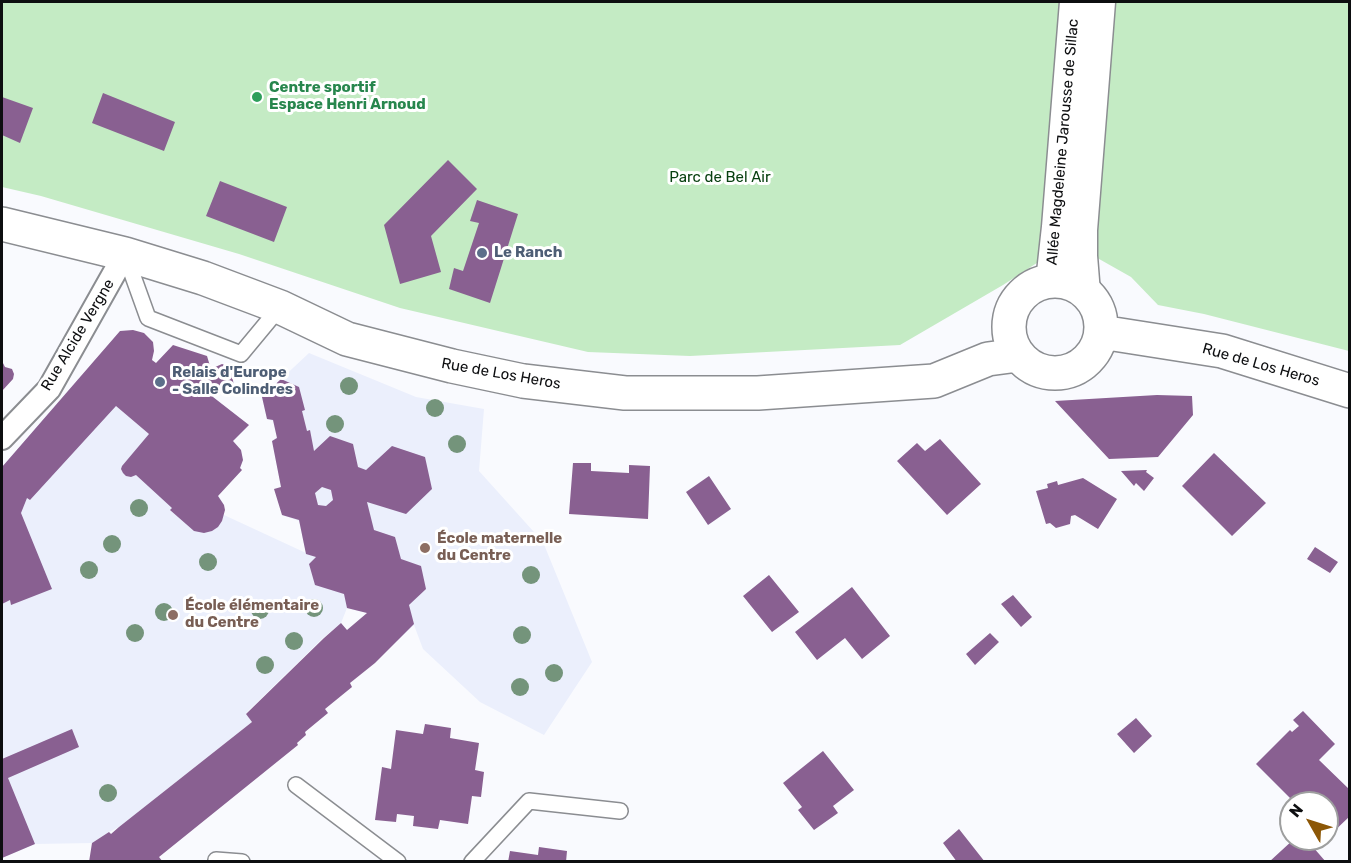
<!DOCTYPE html>
<html>
<head>
<meta charset="utf-8">
<style>
	body { margin:0 }
	#map { position:relative; width:1351px; height:863px; overflow:hidden; background:#f9fafe; font-family:Rubik,sans-serif }
	canvas { display:block }
	.frame { position:absolute; inset:0; border:3px solid #0d0e10; pointer-events:none }
	.north { position:absolute; left:1279px; top:791px; width:60px; height:60px; box-sizing:border-box; background:#fff; border:2px solid #9e9f9f; border-radius:50%; rotate:309deg; font-size:16px; font-weight:700; line-height:24px; text-align:center; color:#0d0e10 }
	.north::after { content:''; display:block; margin:auto; width:21px; height:27px; background:#8c5706; clip-path:polygon(50% 0,100% 100%,50% 72%,0 100%) }
</style>
</head>
<body>
<div id="map">
<canvas width="1351" height="863"></canvas>
<div class="frame"></div>
<div class="north">N</div>
</div>
<script>
const c = document.querySelector('canvas').getContext('2d');
c.lineJoin = 'round';
function fillPath(path, color) { c.fillStyle = color; c.fill(path, 'evenodd'); }
function stroke(path, color, width, dash) { c.strokeStyle = color; c.lineWidth = width; c.lineCap = dash ? 'butt' : 'round'; c.setLineDash(dash || []); c.stroke(path); }
function write(font, color, halo, rows, align = 'center') {
  c.font = font + ' Rubik,sans-serif'; c.lineWidth = 6; c.setLineDash([]); c.textBaseline = 'middle'; c.strokeStyle = halo; c.fillStyle = color; for (const [text, x, y, turn = 0] of rows) {
    c.save(); c.translate(x, y); c.rotate((+turn || 0) * Math.PI / 180); c.textAlign = isNaN(turn) ? turn : align; if (halo) c.strokeText(text, 0, 0); c.fillText(text, 0, 0); c.restore();
  }
}
fillPath(new Path2D(`
	M 309,353 L 416,397 L 484,409 L 479,471 L 543,542 L 592,662 L 544,735 L 480,702 L 423,649 L 414,625 L 397,641 L 371,614 L 347,608 L 341,623 L 323,638 L 246,713 L 252,722 L 119,827 L 109,832 L 92,843 L 35,844 L 2,858 L 2,467 L 81,376 L 149,434 L 213,397 L 249,425 L 233,441 L 241,450 L 243,460 L 240,468 L 242,470 L 218,495 L 224,505 L 224,515 L 306,553 L 299,521 L 282,515 L 281,487 L 272,441 L 277,437 L 273,421 L 267,419 L 262,397 Z`), '#ebeffc');
fillPath(new Path2D(`
	M 2,2 L 1349,2 L 1349,351 L 1204,314 L 1158,305 L 1131,277 L 1069,242 L 1003,285 L 900,345 L 690,356 L 588,352 L 400,308 L 239,254 L 41,196 L 2,187 Z`), '#c4ebc4');
fillPath(new Path2D(`
	M 103,93 L 175,122 L 164,151 L 92,123 Z
	M 2,97 L 33,108 L 20,143 L 2,135 Z
	M 448,160 L 477,189 L 431,236 L 441,272 L 400,284 L 384,225 Z
	M 220,181 L 287,207 L 274,242 L 206,216 Z
	M 477,200 L 518,214 L 490,303 L 449,289 L 454,268 L 463,271 L 479,223 L 470,221 Z
	M 133,330 L 144,333 L 153,342 L 154,351 L 152,360 L 156,363 L 173,345 L 207,356 L 210,366 L 213,368 L 222,364 L 231,367 L 234,387 L 231,393 L 216,393 L 213,397 L 249,425 L 233,441 L 241,450 L 243,460 L 240,468 L 242,470 L 218,496 L 224,505 L 225,510 L 222,521 L 218,527 L 212,531 L 204,533 L 194,531 L 170,510 L 172,508 L 136,475 L 131,477 L 126,476 L 123,473 L 121,469 L 122,466 L 149,434 L 116,406 L 30,500 L 27,498 L 21,513 L 52,589 L 11,605 L 10,600 L 2,604 L 2,467 L 120,331 Z
	M 2,361 L 5,367 L 12,369 L 14,374 L 13,379 L 2,391 Z
	M 281,379 L 299,387 L 305,410 L 302,411 L 307,431 L 310,430 L 314,451 L 330,436 L 353,444 L 358,467 L 366,470 L 392,446 L 425,457 L 432,489 L 406,514 L 367,502 L 374,530 L 395,537 L 401,559 L 421,566 L 426,589 L 409,605 L 414,624 L 375,663 L 350,683 L 352,687 L 325,709 L 328,713 L 305,732 L 306,735 L 297,743 L 298,745 L 159,857 L 163,862 L 89,862 L 92,843 L 109,832 L 111,834 L 119,827 L 252,722 L 246,714 L 324,638 L 341,623 L 347,630 L 367,613 L 347,608 L 344,594 L 315,585 L 309,564 L 316,557 L 306,554 L 299,520 L 282,515 L 274,489 L 281,487 L 272,441 L 277,438 L 273,420 L 267,419 L 262,397 ZM 322,487 L 331,490 L 333,500 L 326,506 L 318,505 L 315,493 Z
	M 1157,395 L 1192,396 L 1193,415 L 1158,457 L 1109,459 L 1055,401 Z
	M 940,439 L 981,484 L 947,515 L 897,461 L 917,443 L 925,451 Z
	M 1214,453 L 1266,503 L 1232,536 L 1182,486 Z
	M 573,463 L 591,463 L 591,471 L 629,473 L 629,465 L 650,466 L 648,519 L 569,514 Z
	M 1147,470 L 1146,472 L 1154,478 L 1144,491 L 1136,483 L 1134,486 L 1121,471 Z
	M 709,476 L 731,509 L 708,525 L 686,492 Z
	M 1083,478 L 1117,499 L 1098,529 L 1075,515 L 1071,516 L 1070,524 L 1056,528 L 1050,523 L 1046,524 L 1036,491 L 1048,488 L 1047,484 L 1057,481 L 1058,485 Z
	M 1315,547 L 1338,562 L 1330,573 L 1307,559 Z
	M 769,575 L 799,612 L 772,632 L 743,596 Z
	M 852,587 L 890,636 L 862,659 L 845,638 L 817,660 L 795,632 Z
	M 1013,595 L 1032,617 L 1021,627 L 1001,604 Z
	M 990,633 L 999,642 L 975,665 L 966,654 Z
	M 1303,711 L 1335,744 L 1319,760 L 1350,790 L 1350,816 L 1328,837 L 1327,836 L 1327,803 L 1295,803 L 1256,764 L 1290,730 L 1292,732 L 1299,726 L 1293,720 Z
	M 1136,718 L 1152,736 L 1134,753 L 1117,734 Z
	M 425,724 L 451,728 L 450,738 L 479,743 L 475,770 L 484,772 L 481,797 L 472,796 L 468,824 L 440,820 L 438,829 L 413,826 L 414,816 L 397,814 L 396,822 L 375,820 L 382,767 L 391,769 L 396,730 L 423,734 Z
	M 72,729 L 79,747 L 8,778 L 35,844 L 2,858 L 2,759 Z
	M 823,751 L 854,790 L 833,806 L 838,813 L 814,830 L 798,810 L 802,807 L 783,783 Z
	M 959,829 L 985,862 L 957,862 L 943,843 Z
	M 1294,839 L 1306,839 L 1326,862 L 1269,862 Z
	M 539,847 L 567,851 L 566,862 L 508,862 L 510,851 L 538,855 Z`), '#896091');
const service = new Path2D(`
	M 125,254 L 148,318 L 241,354 L 280,307
	M 296,785 L 398,862
	M 216,860 L 242,862
	M 472,862 L 529,801 L 620,811`);
const pedestrian = new Path2D(`
	M 2,438 L 49,389 L 125,254`);
const minor = new Path2D(`
	M 1051,282 L 1057,227 L 1075,2
	M 1085,293 L 1082,256 L 1082,230 L 1100,2`);
const tertiary = new Path2D(`
	M 2,224 L 125,254 L 203,278 L 280,307 L 347,339 L 452,366 L 523,381 L 625,393 L 758,393 L 934,381 L 988,359 L 1018,355
	M1009 327a46 46 0 1 1 92 0a46 46 0 1 1-92 0Z
	M 1101,332 L 1222,351 L 1350,391`);
stroke(service, '#8b8d91', 18);
stroke(pedestrian, '#8b8d91', 26);
stroke(minor, '#8b8d91', 33);
stroke(tertiary, '#8b8d91', 36);
stroke(service, '#fff', 15);
stroke(pedestrian, '#fff', 22);
stroke(minor, '#fff', 30);
stroke(tertiary, '#fff', 33);
c.fillStyle = '#74947b';
for (const [x, y] of [
	[349,386],
	[435,408],
	[335,424],
	[457,444],
	[139,508],
	[112,544],
	[208,562],
	[89,570],
	[531,575],
	[314,608],
	[260,610],
	[164,612],
	[135,633],
	[522,635],
	[294,641],
	[265,665],
	[554,673],
	[520,687],
	[108,793]
]) { c.beginPath(); c.arc(x, y, 9, 0, 2 * Math.PI); c.fill(); }
for (const [x, y, r, color] of [
	[257,97,6,"#2e9e5b"],
	[482,253,6,"#5c6f8a"],
	[160,382,6,"#5c6f8a"],
	[425,548,6,"#8d6e63"],
	[173,615,6,"#8d6e63"]
]) { const dot = new Path2D(); dot.arc(x, y, r, 0, 2 * Math.PI); c.fillStyle = color; c.fill(dot); stroke(dot, '#fff', 2); }
write('bold 15px', '#27864d', '#fff', [
	["Centre sportif",269,88],
	["Espace Henri Arnoud",269,105]
], 'left');
write('15px', '#0d0e10', '#fff', [
	["Allée Magdeleine Jarousse de Sillac",1063,142,-85],
	["Rue Alcide Vergne",78,335,-59],
	["Rue de Los Heros",1261,365,16],
	["Rue de Los Heros",501,374,10]
]);
write('15px', '#084010', '#fff', [
	["Parc de Bel Air",720,178]
]);
write('bold 15px', '#4e5e75', '#fff', [
	["Le Ranch",494,253],
	["Relais d'Europe",172,373],
	["- Salle Colindres",172,390]
], 'left');
write('bold 15px', '#785e54', '#fff', [
	["École maternelle",437,539],
	["du Centre",437,556],
	["École élémentaire",185,606],
	["du Centre",185,623]
], 'left');
</script>
</body>
</html>
